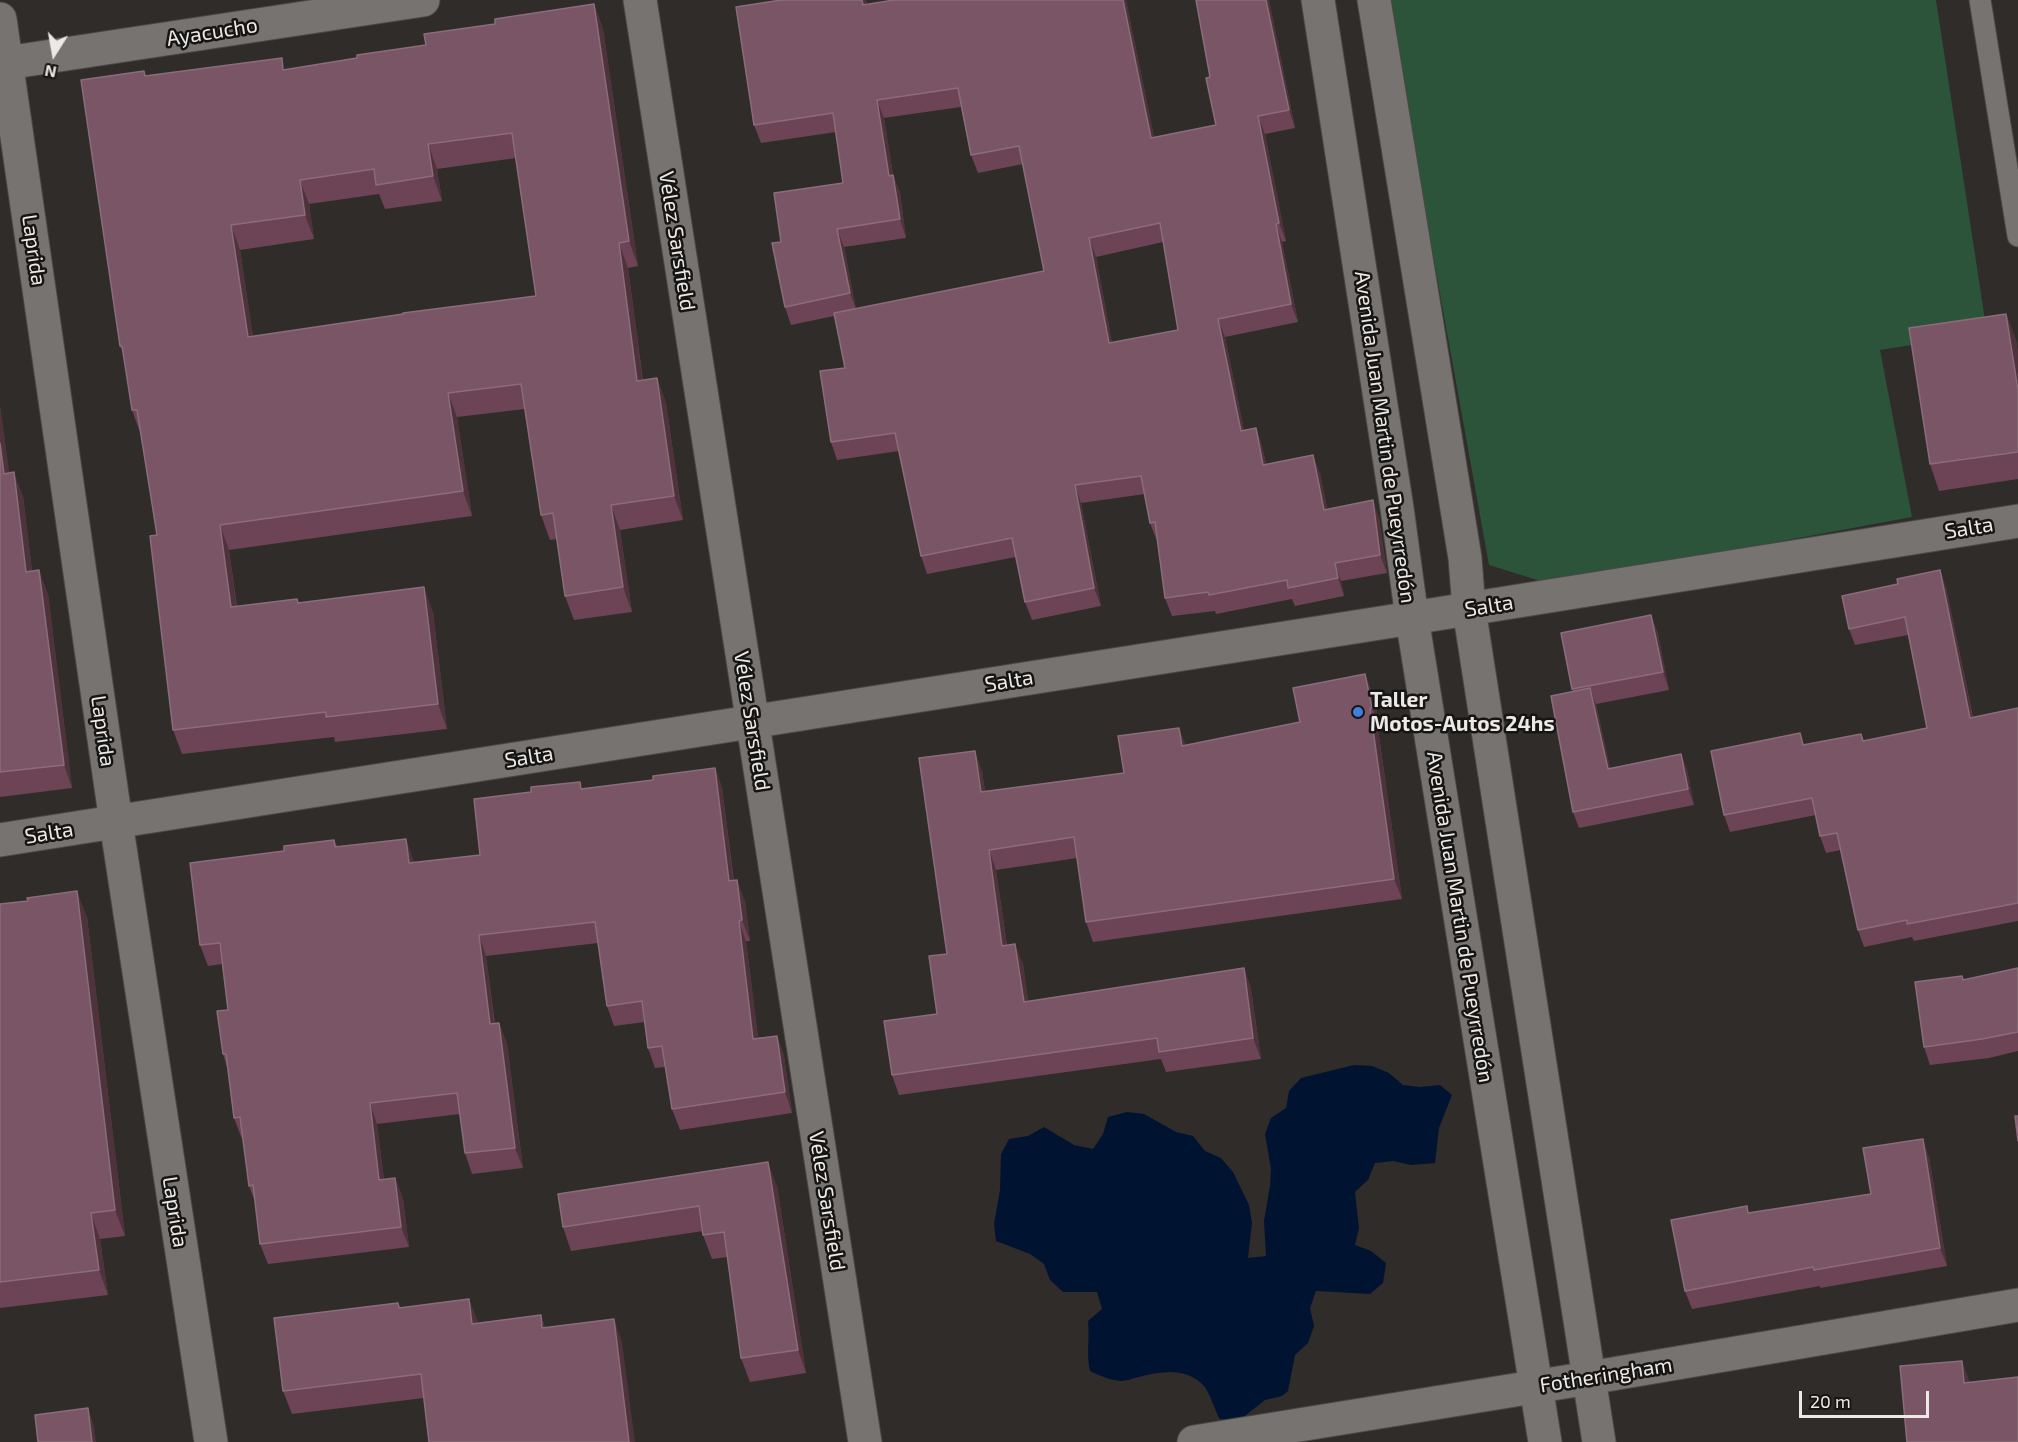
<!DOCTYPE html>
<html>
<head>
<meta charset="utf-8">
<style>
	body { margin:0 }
	#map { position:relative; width:2018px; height:1442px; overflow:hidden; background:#2f2c29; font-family:"Exo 2",sans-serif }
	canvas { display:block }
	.north { position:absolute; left:24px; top:24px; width:60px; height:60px; -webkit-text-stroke:4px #161514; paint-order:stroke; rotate:191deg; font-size:16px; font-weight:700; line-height:24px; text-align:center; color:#eceae8 }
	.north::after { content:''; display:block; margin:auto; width:21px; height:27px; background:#eceae8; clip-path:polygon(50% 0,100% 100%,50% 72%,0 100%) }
	.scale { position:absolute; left:1799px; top:1391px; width:130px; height:27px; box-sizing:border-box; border:3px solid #eceae8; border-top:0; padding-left:8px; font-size:18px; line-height:21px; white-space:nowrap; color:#eceae8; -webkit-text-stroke:4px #161514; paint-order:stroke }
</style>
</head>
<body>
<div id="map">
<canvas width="2018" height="1442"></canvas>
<div class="north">N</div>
<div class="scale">20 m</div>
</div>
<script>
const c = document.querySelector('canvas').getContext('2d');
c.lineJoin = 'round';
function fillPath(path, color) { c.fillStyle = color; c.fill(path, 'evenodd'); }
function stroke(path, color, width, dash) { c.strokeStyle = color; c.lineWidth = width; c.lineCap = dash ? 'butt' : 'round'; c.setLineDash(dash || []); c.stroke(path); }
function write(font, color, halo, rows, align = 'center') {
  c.font = font + ' "Exo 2",sans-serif'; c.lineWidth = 5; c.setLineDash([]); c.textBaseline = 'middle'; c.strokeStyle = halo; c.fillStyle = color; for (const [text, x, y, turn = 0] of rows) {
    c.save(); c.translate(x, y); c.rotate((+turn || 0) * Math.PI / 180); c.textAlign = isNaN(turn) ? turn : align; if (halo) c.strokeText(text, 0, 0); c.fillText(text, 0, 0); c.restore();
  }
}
fillPath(new Path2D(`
	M 1387,0 L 1936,0 L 1987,333 L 1880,350 L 1912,517 L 1550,584 L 1489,565 Z`), '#2c543a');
fillPath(new Path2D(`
	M 1354,1065 L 1372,1066 L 1389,1073 L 1403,1085 L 1420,1087 L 1440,1085 L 1452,1095 L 1439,1128 L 1435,1163 L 1411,1165 L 1393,1161 L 1375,1163 L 1368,1180 L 1355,1192 L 1359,1228 L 1355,1245 L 1371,1251 L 1386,1263 L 1383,1283 L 1370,1294 L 1316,1291 L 1310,1308 L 1314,1326 L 1308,1343 L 1295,1355 L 1288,1391 L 1282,1396 L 1265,1400 L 1237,1422 L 1220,1419 C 1215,1411 1209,1391 1204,1386 C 1186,1367 1162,1371 1139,1377 C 1133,1378 1127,1381 1121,1381 C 1110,1380 1100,1376 1090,1371 C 1086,1353 1090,1339 1088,1321 L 1102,1309 L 1097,1292 L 1063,1292 L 1050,1280 L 1044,1264 L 1030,1254 L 996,1241 L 994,1224 L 1000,1190 L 1001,1154 L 1009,1139 L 1028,1136 L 1044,1127 L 1074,1145 L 1093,1149 L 1103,1134 L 1108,1117 L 1127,1112 L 1144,1114 L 1176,1132 L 1193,1136 L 1205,1151 L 1221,1158 L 1233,1172 L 1249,1205 L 1252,1223 L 1248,1258 L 1266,1256 L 1264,1221 L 1270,1186 L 1271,1169 L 1265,1134 L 1271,1118 L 1286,1108 L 1289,1091 L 1301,1078 Z`), '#001432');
const service = new Path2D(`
	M 1980,0 L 2018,236`);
const minor = new Path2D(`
	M 640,0 L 865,1442
	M 0,19 L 116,822 L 211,1442
	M 0,64 L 423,0
	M 0,840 L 1412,618 L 2018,521
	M 1194,1442 L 1589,1378 L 2018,1305`);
const secondary = new Path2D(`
	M 1318,0 L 1397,508 L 1412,618 L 1545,1442
	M 1374,0 L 1465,558 L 1469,609 L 1599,1442`);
stroke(service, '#4a4845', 23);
stroke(minor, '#4a4845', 35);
stroke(secondary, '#4a4845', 35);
stroke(service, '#767370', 21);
stroke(minor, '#767370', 33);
stroke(secondary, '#767370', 33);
fillPath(new Path2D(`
	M 781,0 L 866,0 L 867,4 L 1126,0 L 1154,137 L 1216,125 L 1210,77 L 1196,0 L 1269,0 L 1295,128 L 1265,134 L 1286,241 L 1282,242 L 1298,322 L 1225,337 L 1244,430 L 1256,428 L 1262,446 L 1266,464 L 1320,473 L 1327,509 L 1379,518 L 1387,573 L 1341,581 L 1344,596 L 1295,606 L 1292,599 L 1216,614 L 1215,611 L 1172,616 L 1165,598 L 1157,541 L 1150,523 L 1145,494 L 1081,503 L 1101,606 L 1032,620 L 1025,602 L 1016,557 L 927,574 L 921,556 L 899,451 L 837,460 L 831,442 L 845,368 L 834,316 L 791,325 L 785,307 L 781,242 L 843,183 L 836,132 L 761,143 L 754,125 ZM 961,107 L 971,155 L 978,173 L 1023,164 L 1044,271 L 856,309 L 844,247 L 906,238 L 900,193 L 893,175 L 884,118 ZM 1163,242 L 1178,330 L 1112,343 L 1096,257 Z
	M 594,4 L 603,29 L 638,266 L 628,268 L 643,380 L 657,378 L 666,403 L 683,520 L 620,530 L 632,612 L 574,620 L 565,596 L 557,539 L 550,540 L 541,515 L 525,409 L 457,417 L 472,516 L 229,550 L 237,606 L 299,603 L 433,612 L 447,729 L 335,742 L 334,737 L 182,754 L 173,730 L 157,535 L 141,435 L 132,410 L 124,355 L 120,346 L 146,76 L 286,70 L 357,58 L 426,45 L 495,24 ZM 516,158 L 536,296 L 253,337 L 240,250 L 314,239 L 309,204 L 379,194 L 385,209 L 442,201 L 437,169 Z
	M 2006,314 L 2016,340 L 2018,353 L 2018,479 L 1939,491 L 1930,464 Z
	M 0,406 L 9,473 L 23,496 L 32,571 L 48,594 L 72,788 L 0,797 Z
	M 1946,587 L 1973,717 L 2018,708 L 2018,921 L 1914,941 L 1912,937 L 1864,947 L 1858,930 L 1841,850 L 1826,853 L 1820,836 L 1816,815 L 1730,832 L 1724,815 L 1800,733 L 1804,745 L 1861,734 L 1864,741 L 1927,728 L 1908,635 L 1855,645 L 1849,629 Z
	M 1651,615 L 1658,634 L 1669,690 L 1596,704 L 1610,768 L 1681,754 L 1687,770 L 1694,805 L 1579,828 L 1573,812 L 1573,692 L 1572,689 Z
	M 1373,694 L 1380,728 L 1378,729 L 1402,899 L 1093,942 L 1086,922 L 1077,858 L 996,870 L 1007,945 L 1023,964 L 1028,1001 L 1244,968 L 1251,989 L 1261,1059 L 1166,1072 L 1161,1059 L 899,1095 L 892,1075 L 937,1014 L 947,954 L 982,771 L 985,791 L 1124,773 L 1186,746 L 1300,722 Z
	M 715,768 L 722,788 L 734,881 L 745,901 L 750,941 L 746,941 L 758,1038 L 777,1036 L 784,1056 L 792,1113 L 680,1130 L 672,1109 L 665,1067 L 655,1068 L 648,1048 L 645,1022 L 614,1026 L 607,1006 L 598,943 L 486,956 L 495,1024 L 499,1023 L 507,1044 L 523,1168 L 472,1174 L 465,1153 L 460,1114 L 377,1124 L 384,1180 L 395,1178 L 403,1199 L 409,1247 L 268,1264 L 260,1244 L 256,1204 L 249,1186 L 243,1138 L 242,1139 L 234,1118 L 228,1071 L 223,1054 L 228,1010 L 222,964 L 208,966 L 200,945 L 334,840 L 337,846 L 413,859 L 414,863 L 480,855 L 583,789 L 653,780 Z
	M 0,904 L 87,917 L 125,1236 L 100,1239 L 108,1295 L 0,1308 Z
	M 2018,968 L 2018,1051 L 1989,1058 L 1930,1065 L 1924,1047 L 1962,976 L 1964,980 Z
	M 1929,1157 L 1947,1266 L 1820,1288 L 1820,1286 L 1692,1309 L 1685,1291 L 1747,1206 L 1749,1213 L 1871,1194 Z
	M 777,1186 L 806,1373 L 750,1382 L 741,1358 L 727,1257 L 712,1259 L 703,1235 L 703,1231 L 571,1251 L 563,1227 Z
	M 398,1303 L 400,1308 L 478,1323 L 541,1315 L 545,1327 L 622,1342 L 424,1398 L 292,1414 L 283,1391 Z`), '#6c4456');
fillPath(new Path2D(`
	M 862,0 L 866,0 L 867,3 L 870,23 Z
	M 1123,0 L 1126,0 L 1158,156 L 1151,138 Z
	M 1266,0 L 1269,0 L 1295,128 L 1289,110 Z
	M 594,4 L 603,29 L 638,266 L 629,241 Z
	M 877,100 L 884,118 L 896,194 L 889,176 Z
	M 1258,116 L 1265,134 L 1286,241 L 1279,223 Z
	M 428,144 L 437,169 L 442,201 L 433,176 Z
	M 893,175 L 900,193 L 906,238 L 900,219 Z
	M 300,180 L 309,204 L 314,239 L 305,215 Z
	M 1276,224 L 1282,242 L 1298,322 L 1291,304 Z
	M 231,225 L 240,250 L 257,362 L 248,337 Z
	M 837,229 L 844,247 L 857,312 L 850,293 Z
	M 1089,238 L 1096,257 L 1116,362 L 1109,343 Z
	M 619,243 L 628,268 L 646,406 L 637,381 Z
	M 2006,314 L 2016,340 L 2018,353 L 2018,390 Z
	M 1218,319 L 1225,337 L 1248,449 L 1241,431 Z
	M 657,378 L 666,403 L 683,520 L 674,496 Z
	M 448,393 L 457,417 L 472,516 L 463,491 Z
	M 0,406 L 13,498 L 4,474 L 0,443 Z
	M 1256,428 L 1262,446 L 1270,483 L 1263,465 Z
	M 1313,455 L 1320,473 L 1331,528 L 1324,510 Z
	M 14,472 L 23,496 L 35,596 L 26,572 Z
	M 1075,485 L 1081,503 L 1101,606 L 1094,588 Z
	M 1373,500 L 1379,518 L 1387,573 L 1380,555 Z
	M 611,505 L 620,530 L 632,612 L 623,587 Z
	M 220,525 L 229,550 L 240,632 L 231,607 Z
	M 1335,563 L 1341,581 L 1344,596 L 1338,578 Z
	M 39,570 L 48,594 L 72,788 L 64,765 Z
	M 1940,570 L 1946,587 L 1976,734 L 1970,718 Z
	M 424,587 L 433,612 L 447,729 L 438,704 Z
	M 1651,615 L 1658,634 L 1669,690 L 1663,672 Z
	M 1365,674 L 1373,694 L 1380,728 L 1372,708 Z
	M 1590,688 L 1596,705 L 1614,785 L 1608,769 Z
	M 1370,708 L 1378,729 L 1402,899 L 1394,879 Z
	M 1179,728 L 1187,748 L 1182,746 Z
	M 975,751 L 982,771 L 988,812 L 981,792 Z
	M 1681,754 L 1687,770 L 1694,805 L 1688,789 Z
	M 715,768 L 722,788 L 736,902 L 729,881 Z
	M 406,839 L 413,859 L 417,884 L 409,863 Z
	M 989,850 L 996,870 L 1010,966 L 1002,946 Z
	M 737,880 L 745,901 L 750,941 L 742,920 Z
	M 77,891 L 87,917 L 125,1236 L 115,1210 Z
	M 739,921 L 746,941 L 761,1060 L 753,1039 Z
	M 479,935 L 486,956 L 497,1045 L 490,1024 Z
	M 1015,944 L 1023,964 L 1031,1022 L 1024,1002 Z
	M 1244,968 L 1251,989 L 1261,1059 L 1253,1038 Z
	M 499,1023 L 507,1044 L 523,1168 L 515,1148 Z
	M 777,1036 L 784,1056 L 792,1113 L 785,1092 Z
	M 370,1103 L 377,1124 L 387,1201 L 379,1180 Z
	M 1923,1139 L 1929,1157 L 1947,1266 L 1940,1248 Z
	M 768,1162 L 777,1186 L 806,1373 L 798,1350 Z
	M 395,1178 L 403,1199 L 409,1247 L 401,1227 Z
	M 91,1213 L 100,1239 L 108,1295 L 99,1270 Z
	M 469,1299 L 478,1322 L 481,1347 L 472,1324 Z
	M 541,1315 L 549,1338 L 542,1328 Z
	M 614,1319 L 622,1342 L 635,1442 L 629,1442 Z
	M 1962,1361 L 1971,1385 L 1964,1383 Z
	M 88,1408 L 94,1426 L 96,1442 L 92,1442 Z`), '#4e333d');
const building = new Path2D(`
	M 781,0 L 862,0 L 863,5 L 894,0 L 1123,0 L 1151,138 L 1216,125 L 1206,78 L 1210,77 L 1196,0 L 1266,0 L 1289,110 L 1258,116 L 1279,223 L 1276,224 L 1291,304 L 1218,319 L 1241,431 L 1256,428 L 1263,465 L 1313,455 L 1324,510 L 1373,500 L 1380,555 L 1335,563 L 1338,578 L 1288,588 L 1287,580 L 1209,595 L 1208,592 L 1165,598 L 1155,522 L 1150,523 L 1141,476 L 1075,485 L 1094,588 L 1025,602 L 1012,538 L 921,556 L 895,433 L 831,442 L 820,371 L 845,368 L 834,313 L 1044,271 L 1019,146 L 971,155 L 958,88 L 877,100 L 889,176 L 893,175 L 900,219 L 837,229 L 850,293 L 785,307 L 772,243 L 781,242 L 774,193 L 843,183 L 833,113 L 754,125 L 736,7 ZM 1160,223 L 1178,330 L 1109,343 L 1089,238 Z
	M 594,4 L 629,241 L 619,243 L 637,381 L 657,378 L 674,496 L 611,505 L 623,587 L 565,596 L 553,513 L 541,515 L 521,384 L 448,393 L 463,491 L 220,525 L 231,607 L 297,599 L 298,603 L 424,587 L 438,704 L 326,717 L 326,712 L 173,730 L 150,536 L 157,535 L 137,410 L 132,410 L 122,346 L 120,346 L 81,80 L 144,71 L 145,76 L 282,58 L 283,70 L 357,58 L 357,55 L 426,45 L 424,34 L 495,24 L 495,19 ZM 512,133 L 536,296 L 403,313 L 403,314 L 248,337 L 231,225 L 305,215 L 300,180 L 374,169 L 376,185 L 433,176 L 428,144 Z
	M 2006,314 L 2018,390 L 2018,452 L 1930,464 L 1909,328 Z
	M 0,443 L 4,474 L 14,472 L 26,572 L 39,570 L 64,765 L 0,772 Z
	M 1940,570 L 1970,718 L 2018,708 L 2018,903 L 1907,924 L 1907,920 L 1858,930 L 1837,833 L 1820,836 L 1812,798 L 1724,815 L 1711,751 L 1800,733 L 1803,745 L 1861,734 L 1863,741 L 1927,728 L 1905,617 L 1849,629 L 1842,596 L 1898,584 L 1897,579 Z
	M 1651,615 L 1663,672 L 1572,689 L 1561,633 Z
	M 1365,674 L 1372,708 L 1370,708 L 1394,879 L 1086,922 L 1074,837 L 989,850 L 1002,946 L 1015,944 L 1024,1002 L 1244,968 L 1253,1038 L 1159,1052 L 1157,1038 L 892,1075 L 884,1021 L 937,1014 L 929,956 L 947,954 L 919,758 L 975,751 L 981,792 L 1124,773 L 1118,736 L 1179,728 L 1182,746 L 1300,722 L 1293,688 Z
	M 1590,688 L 1608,769 L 1681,754 L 1688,789 L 1573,812 L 1551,696 Z
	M 715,768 L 729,881 L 737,880 L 742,920 L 739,921 L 753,1039 L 777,1036 L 785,1092 L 672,1109 L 662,1046 L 648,1048 L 642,1001 L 607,1006 L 595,922 L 479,935 L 490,1024 L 499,1023 L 515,1148 L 465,1153 L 457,1093 L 370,1103 L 379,1180 L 395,1178 L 401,1227 L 260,1244 L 253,1185 L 249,1186 L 240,1117 L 234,1118 L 226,1054 L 223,1054 L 217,1011 L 228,1010 L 220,943 L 200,945 L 190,863 L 284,851 L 284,846 L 334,840 L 335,847 L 406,839 L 409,863 L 480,855 L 474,799 L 531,792 L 531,787 L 580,782 L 581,789 L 653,780 L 653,776 Z
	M 77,891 L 115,1210 L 91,1213 L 99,1270 L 0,1282 L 0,904 L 28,901 L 27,898 Z
	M 2018,968 L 2018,1032 L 1982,1039 L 1924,1047 L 1915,982 L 1962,976 L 1963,980 Z
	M 2015,1116 L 2018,1116 L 2018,1141 Z
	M 1923,1139 L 1940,1248 L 1814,1270 L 1813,1267 L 1685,1291 L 1671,1220 L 1747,1206 L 1748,1213 L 1871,1194 L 1863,1148 Z
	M 768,1162 L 798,1350 L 741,1358 L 724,1232 L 703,1235 L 699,1206 L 563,1227 L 558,1194 Z
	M 469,1299 L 472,1324 L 541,1315 L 542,1328 L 614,1319 L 629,1442 L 429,1442 L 421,1374 L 283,1391 L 274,1318 L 398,1303 L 399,1308 Z
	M 1962,1361 L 1964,1383 L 2018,1377 L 2018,1442 L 1907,1442 L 1900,1366 Z
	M 88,1408 L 92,1442 L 38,1442 L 35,1415 Z`);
fillPath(building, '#795566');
stroke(building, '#8b6d7a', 1.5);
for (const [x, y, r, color] of [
	[1358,712,6,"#3f7fe0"]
]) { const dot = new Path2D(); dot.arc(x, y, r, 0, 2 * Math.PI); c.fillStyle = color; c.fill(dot); stroke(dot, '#161514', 2); }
write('21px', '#eceae8', '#161514', [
	["Ayacucho",212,32,-9],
	["Vélez Sarsfield",677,241,81],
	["Laprida",34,250,82],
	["Avenida Juan Martin de Pueyrredón",1385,437,82],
	["Salta",1969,528,-9],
	["Salta",1489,606,-9],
	["Salta",1009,681,-9],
	["Vélez Sarsfield",752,721,81],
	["Laprida",103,731,82],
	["Salta",529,757,-9],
	["Salta",49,833,-9],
	["Avenida Juan Martin de Pueyrredón",1460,917,81],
	["Vélez Sarsfield",827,1201,81],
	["Laprida",175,1212,81],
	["Fotheringham",1606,1375,-9]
]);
write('bold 21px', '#eceae8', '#161514', [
	["Taller",1370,700],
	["Motos-Autos 24hs",1370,724]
], 'left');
</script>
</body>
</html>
